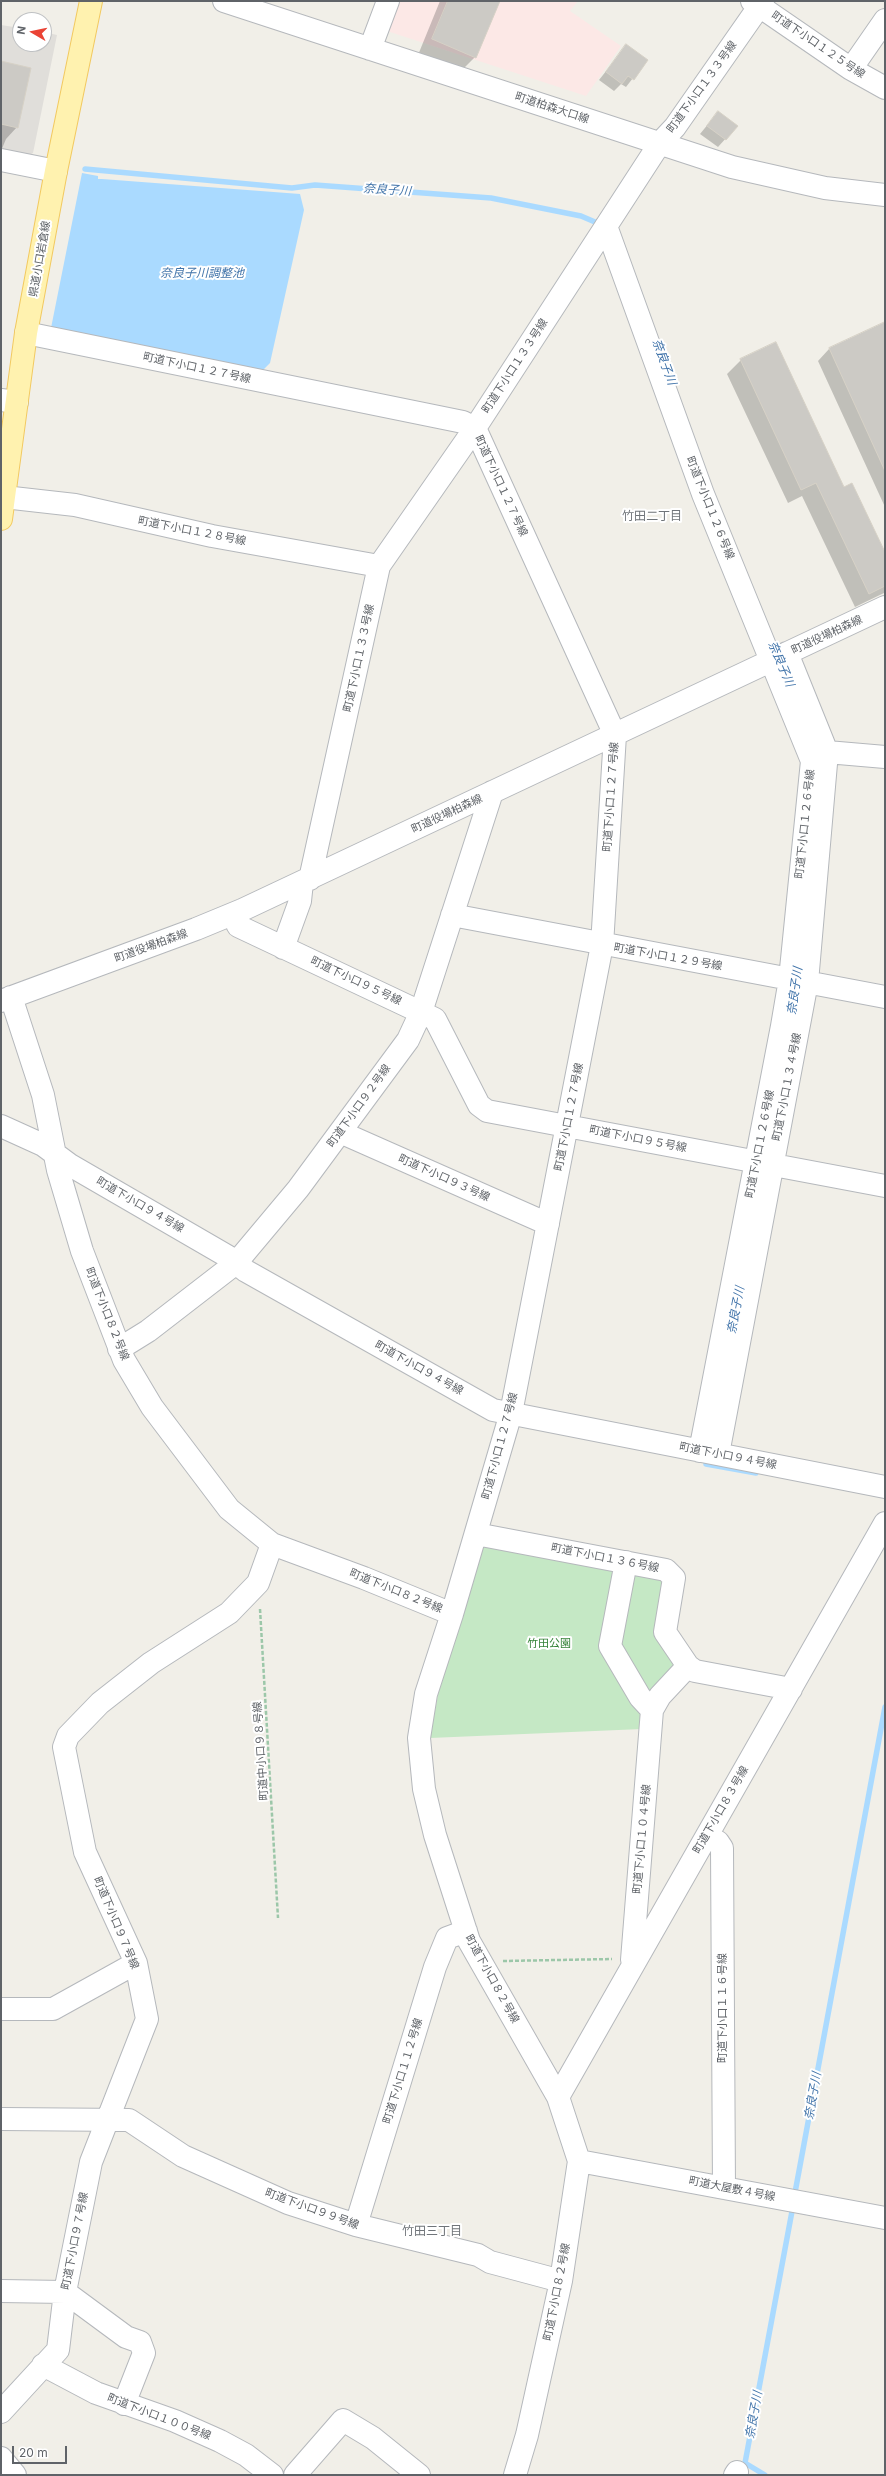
<!DOCTYPE html>
<html>
<head>
<meta charset="utf-8">
<style>
	body { margin:0 }
	#map { position:relative; width:886px; height:2476px; overflow:hidden; background:#f1efe8; font-family:Inter,sans-serif }
	canvas { display:block }
	.frame { position:absolute; inset:0; border:2px solid #5f6368; pointer-events:none }
	.north { position:absolute; left:12px; top:12px; width:40px; height:40px; box-sizing:border-box; background:#fff; border:1px solid #bfc1c3; border-radius:50%; rotate:279deg; font-size:11px; font-weight:700; line-height:16px; text-align:center; color:#5f6368 }
	.north::after { content:''; display:block; margin:auto; width:14px; height:18px; background:#ea4335; clip-path:polygon(50% 0,100% 100%,50% 72%,0 100%) }
	.scale { position:absolute; left:12px; top:2446px; width:55px; height:18px; box-sizing:border-box; border:2px solid #5f6368; border-top:0; padding-left:5px; font-size:12px; line-height:14px; white-space:nowrap; color:#5f6368; -webkit-text-stroke:3px #fff; paint-order:stroke }
</style>
</head>
<body>
<div id="map">
<canvas width="886" height="2476"></canvas>
<div class="frame"></div>
<div class="north">N</div>
<div class="scale">20 m</div>
</div>
<script>
const c = document.querySelector('canvas').getContext('2d');
c.lineJoin = 'round';
function fillPath(path, color) { c.fillStyle = color; c.fill(path, 'evenodd'); }
function stroke(path, color, width, dash) { c.strokeStyle = color; c.lineWidth = width; c.lineCap = dash ? 'butt' : 'round'; c.setLineDash(dash || []); c.stroke(path); }
function write(font, color, halo, rows, align = 'center') {
  c.font = font + ' Inter,"Noto Sans JP",sans-serif'; c.lineWidth = 4; c.setLineDash([]); c.textBaseline = 'middle'; c.strokeStyle = halo; c.fillStyle = color; for (const [text, x, y, turn = 0] of rows) {
    c.save(); c.translate(x, y); c.rotate((+turn || 0) * Math.PI / 180); c.textAlign = isNaN(turn) ? turn : align; if (halo) c.strokeText(text, 0, 0); c.fillText(text, 0, 0); c.restore();
  }
}
fillPath(new Path2D(`
	M 1,25 L 20,28 L 20,44 L 44,44 L 44,32 L 57,35 L 33,153 L 26,157 L 1,151 Z`), '#e0deda');
fillPath(new Path2D(`
	M 394,1 L 578,1 L 570,11 L 621,46 L 586,96 L 387,31 Z`), '#fce8e6');
fillPath(new Path2D(`
	M 483,1546 L 663,1576 L 677,1659 L 642,1729 L 430,1738 L 439,1689 Z`), '#c5e8c5');
fillPath(new Path2D(`
	M 82,173 L 98,176 L 98,179 L 102,179 L 300,194 L 304,210 L 270,363 L 261,372 L 51,328 Z`), '#aadaff');
fillPath(new Path2D(`
	M 440,1 L 499,1 L 475,57 L 460,72 L 418,55 Z
	M 626,46 L 647,60 L 626,87 L 621,84 L 614,91 L 599,80 Z
	M 1,62 L 17,127 L 6,139 L 1,151 Z
	M 718,112 L 737,126 L 718,147 L 700,134 Z
	M 885,323 L 885,507 L 818,361 L 829,349 Z
	M 741,360 L 844,489 L 885,554 L 884,593 L 855,607 L 802,496 L 788,503 L 727,374 Z`), '#0003');
stroke(new Path2D(`
	M 85,169 L 292,188 L 315,185 L 491,198 L 581,216 L 602,225
	M 707,1457 L 706,1464 L 756,1473
	M 794,2198 L 885,1707
	M 765,2475 L 745,2463 L 793,2206`), '#aadaff', 5.5);
const building = new Path2D(`
	M 448,1 L 500,1 L 476,58 L 432,39 Z
	M 626,44 L 648,60 L 634,80 L 628,76 L 622,84 L 606,72 Z
	M 1,61 L 31,68 L 18,128 L 1,124 Z
	M 718,111 L 738,126 L 726,140 L 707,126 Z
	M 885,322 L 885,471 L 829,348 Z
	M 776,342 L 844,487 L 852,483 L 885,552 L 885,586 L 869,594 L 816,483 L 801,490 L 740,359 Z`);
fillPath(building, '#cccac5');
stroke(building, '#d6d1c6', 1);
const minor = new Path2D(`
	M 224,1 L 732,167 L 825,188 L 885,195
	M 752,1 L 851,69 L 885,88
	M 370,49 L 388,1
	M 851,69 L 885,20
	M 1,160 L 56,171
	M 606,226 L 703,494 L 812,761 L 790,979 L 782,1026 L 700,1451
	M 26,333 L 463,422 L 475,428 L 615,735 L 602,945 L 511,1413 L 452,1614
	M 1,400 L 17,402
	M 4,497 L 75,505 L 212,536 L 379,566
	M 827,752 L 885,757
	M 310,879 L 379,566 L 475,428 L 660,143 L 675,127 L 763,1
	M 233,914 L 238,926 L 435,1019 L 479,1105 L 487,1111 L 885,1186
	M 452,915 L 885,997
	M 283,948 L 300,901 L 302,882
	M 11,997 L 43,1095 L 58,1170 L 82,1251 L 124,1360 L 152,1407 L 229,1509 L 272,1544 L 364,1578 L 452,1614 L 426,1694 L 419,1738 L 424,1789 L 435,1835 L 469,1941 L 558,2097 L 579,2161 L 561,2281 L 527,2435 L 515,2475
	M 1,1001 L 196,929 L 242,910 L 885,607
	M 1,1126 L 43,1145 L 70,1165 L 227,1256 L 246,1271 L 493,1410 L 885,1487
	M 340,1132 L 548,1224
	M 119,1349 L 148,1331 L 236,1263 L 298,1189 L 408,1040 L 421,1012 L 492,792
	M 718,1454 L 807,982 L 827,752 L 787,653
	M 476,1534 L 666,1570 L 674,1578 L 665,1632 L 688,1666 L 695,1671 L 791,1689
	M 626,1562 L 610,1646 L 640,1697 L 652,1710
	M 707,1836 L 718,1842 L 722,1848 L 724,2188
	M 632,1960 L 652,1710 L 660,1696 L 688,1666
	M 1,2009 L 53,2009 L 136,1963
	M 558,2097 L 885,1523
	M 1,2119 L 129,2120 L 183,2156 L 288,2203 L 356,2225 L 478,2255 L 490,2262 L 561,2281
	M 579,2161 L 885,2218
	M 356,2225 L 435,1967 L 447,1938 L 466,1931
	M 1,2291 L 65,2292 L 126,2337 L 140,2342 L 144,2353 L 124,2404
	M 43,2365 L 96,2393 L 175,2421 L 220,2441 L 246,2455 L 272,2475
	M 1,2412 L 58,2350 L 65,2292 L 91,2162 L 147,2019 L 136,1963 L 85,1852 L 64,1747 L 68,1736 L 100,1703 L 151,1663 L 229,1613 L 258,1583 L 272,1544
	M 1,2458 L 15,2475
	M 295,2475 L 343,2420 L 373,2438 L 419,2475
	M 735,2475 L 737,2472`);
const major = new Path2D(`
	M 1,519 L 26,333 L 56,171 L 91,1`);
stroke(minor, '#b5b8bc', 24);
stroke(major, '#f2c960', 24);
stroke(new Path2D(`
	M 260,1609 L 278,1918
	M 503,1961 L 612,1959`), '#9cc7a9', 2.5, [4, 2]);
stroke(minor, '#fff', 22);
stroke(major, '#fff2af', 22);
write('11px', '#5f6368', '#fff', [
	["町道下小口１２５号線",818,45,34],
	["町道下小口１３３号線",702,87,-54],
	["町道柏森大口線",552,108,18],
	["県道小口岩倉線",40,259,-80],
	["町道下小口１３３号線",515,366,-57],
	["町道下小口１２７号線",197,368,12],
	["町道下小口１２７号線",501,486,65],
	["町道下小口１２６号線",710,508,68],
	["町道下小口１２８号線",192,531,11],
	["町道役場柏森線",827,635,-25],
	["町道下小口１３３号線",359,658,-78],
	["町道下小口１２７号線",611,797,-86],
	["町道役場柏森線",447,814,-25],
	["町道下小口１２６号線",805,824,-84],
	["町道役場柏森線",151,946,-20],
	["町道下小口１２９号線",668,957,10],
	["町道下小口９５号線",356,981,25],
	["町道下小口１３４号線",787,1087,-79],
	["町道下小口９２号線",359,1106,-54],
	["町道下小口１２７号線",569,1117,-79],
	["町道下小口９５号線",638,1139,11],
	["町道下小口１２６号線",760,1144,-79],
	["町道下小口９３号線",444,1178,24],
	["町道下小口９４号線",140,1205,30],
	["町道下小口８２号線",107,1314,68],
	["町道下小口９４号線",419,1368,29],
	["町道下小口１２７号線",500,1446,-75],
	["町道下小口９４号線",728,1456,11],
	["町道下小口１３６号線",605,1558,11],
	["町道下小口８２号線",396,1591,22],
	["町道中小口９８号線",261,1751,-94],
	["町道下小口８３号線",721,1810,-60],
	["町道下小口１０４号線",642,1839,-85],
	["町道下小口９７号線",116,1923,67],
	["町道下小口８２号線",492,1979,61],
	["町道下小口１１６号線",723,2008,-90],
	["町道下小口１１２号線",403,2071,-73],
	["町道大屋敷４号線",732,2189,11],
	["町道下小口９９号線",312,2209,20],
	["町道下小口９７号線",75,2241,-79],
	["町道下小口８２号線",557,2292,-79],
	["町道下小口１００号線",159,2417,21]
]);
write('11px', '#348238', '#fff', [
	["竹田公園",549,1644]
]);
write('italic 12px', '#4174aa', '#fff', [
	["奈良子川",387,190,4],
	["奈良子川調整池",202,273],
	["奈良子川",664,362,70],
	["奈良子川",781,664,67],
	["奈良子川",795,991,-82],
	["奈良子川",736,1310,-79],
	["奈良子川",813,2096,-80],
	["奈良子川",754,2415,-80]
]);
write('12px', '#70757a', '#fff', [
	["竹田二丁目",652,516],
	["竹田三丁目",432,2231]
]);
</script>
</body>
</html>
